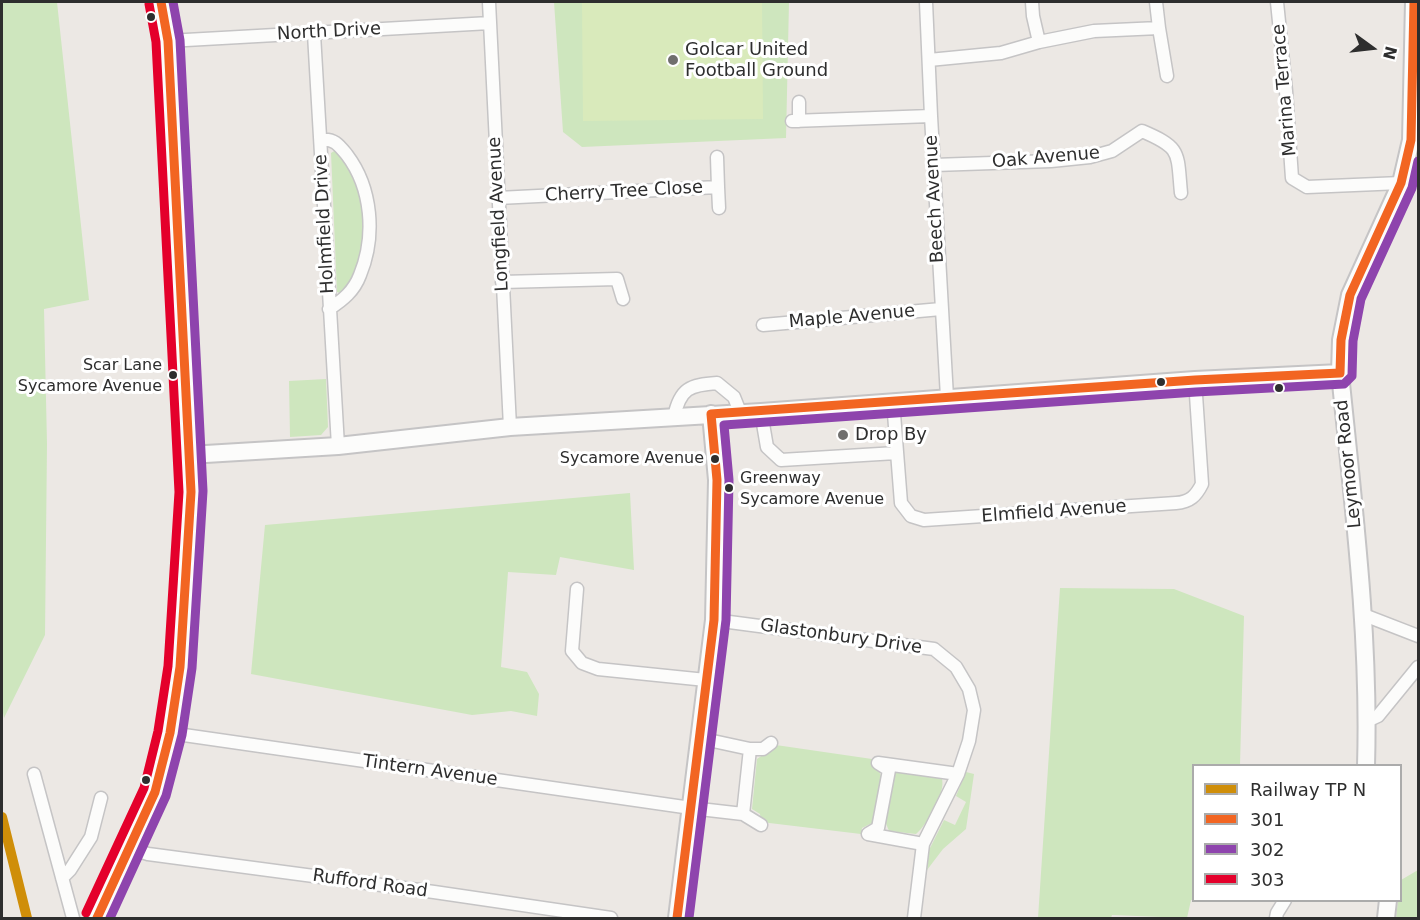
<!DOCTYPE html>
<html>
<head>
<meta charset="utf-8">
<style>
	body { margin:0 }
	#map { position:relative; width:1420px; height:920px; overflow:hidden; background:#ece8e4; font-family:"DejaVu Sans",sans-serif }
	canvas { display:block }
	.frame { position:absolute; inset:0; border:3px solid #2e2e2e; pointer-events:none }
	.legend { position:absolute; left:1192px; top:764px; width:210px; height:138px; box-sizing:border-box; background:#fff; border:2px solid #ababab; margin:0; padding:8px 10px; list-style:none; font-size:18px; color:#2e2e2e }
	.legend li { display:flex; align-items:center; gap:12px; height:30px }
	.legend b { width:30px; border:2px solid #ababab }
	.north { position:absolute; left:1342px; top:18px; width:60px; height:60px; -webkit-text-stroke:4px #fff; paint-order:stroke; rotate:105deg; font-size:16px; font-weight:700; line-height:24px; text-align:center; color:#2e2e2e }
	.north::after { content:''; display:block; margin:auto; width:21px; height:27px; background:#2e2e2e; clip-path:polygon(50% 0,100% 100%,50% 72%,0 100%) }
</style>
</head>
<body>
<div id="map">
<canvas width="1420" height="920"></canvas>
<div class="frame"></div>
<ul class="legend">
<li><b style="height:8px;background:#cf8e09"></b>Railway TP N</li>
<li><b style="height:8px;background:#f26522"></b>301</li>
<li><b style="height:8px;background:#8e44ad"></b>302</li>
<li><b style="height:8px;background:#e4002b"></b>303</li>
</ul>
<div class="north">N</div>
</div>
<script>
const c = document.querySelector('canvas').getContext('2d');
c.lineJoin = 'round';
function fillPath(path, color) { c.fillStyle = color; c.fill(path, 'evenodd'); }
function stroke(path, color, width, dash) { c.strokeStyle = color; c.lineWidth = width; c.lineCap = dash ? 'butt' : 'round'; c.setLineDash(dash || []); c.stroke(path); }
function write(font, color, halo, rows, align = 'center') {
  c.font = font + ' "DejaVu Sans",sans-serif'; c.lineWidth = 6; c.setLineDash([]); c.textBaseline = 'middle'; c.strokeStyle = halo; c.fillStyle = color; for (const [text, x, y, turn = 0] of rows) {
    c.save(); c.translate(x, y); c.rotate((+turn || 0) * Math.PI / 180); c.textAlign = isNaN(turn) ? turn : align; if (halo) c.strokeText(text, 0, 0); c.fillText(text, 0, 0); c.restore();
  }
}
fillPath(new Path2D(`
	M 2,2 L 57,2 L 89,300 L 44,309 L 47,444 L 45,635 L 4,718 L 2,707 Z
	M 554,2 L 789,2 L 786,138 L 582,147 L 563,132 Z
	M 336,150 L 353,168 L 364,210 L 363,251 L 355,275 L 342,294 L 337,292 L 331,153 Z
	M 326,379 L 328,427 L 321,435 L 290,437 L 289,381 Z
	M 630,493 L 634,570 L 560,557 L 556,575 L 508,572 L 501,667 L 527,672 L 539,694 L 537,716 L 511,711 L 472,715 L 251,674 L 265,525 Z
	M 1060,588 L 1174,589 L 1244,616 L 1240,765 L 1194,766 L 1194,900 L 1191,900 L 1187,918 L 1112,915 L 1111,918 L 1038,918 Z
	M 769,744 L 872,759 L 871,765 L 879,771 L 882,779 L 874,822 L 862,828 L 861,834 L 761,822 L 760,814 L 752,809 L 757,759 L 767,752 Z
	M 898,769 L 940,774 C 950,788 927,825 916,834 L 889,831 L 885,821 L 892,775 Z
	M 966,772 L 974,774 L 966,829 L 943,849 L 927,870 L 929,850 L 944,820 L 955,825 L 966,802 L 956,796 Z
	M 1418,870 L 1418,918 L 1396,918 L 1398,901 L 1400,900 L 1401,880 Z`), '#cee6be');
fillPath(new Path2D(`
	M 582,2 L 762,2 L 763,119 L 583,121 Z`), '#d9eabb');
const minor = new Path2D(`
	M 489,2 L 510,427
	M 926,2 L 931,116 L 947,397
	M 1032,2 L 1033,16 L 1039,42
	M 1277,2 L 1286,91 L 1292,178 L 1307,187 L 1401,183
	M 1159,28 L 1167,76
	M 314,34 L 338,446
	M 168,41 L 490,23
	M 929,60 L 1001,53 L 1039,42 L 1094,31 L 1159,28 L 1156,2
	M 799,102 L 799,121
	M 792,121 L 931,116
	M 321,140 C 334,138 339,145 347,155 C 372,188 376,236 360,275 C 354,291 343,300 329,309
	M 934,165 L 1051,161 L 1090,157 L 1112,151 L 1142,131 C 1182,148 1177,152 1181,193
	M 718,187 L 719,208
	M 498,198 L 718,187 L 717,157
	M 502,282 L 617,279 L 623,299
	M 763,325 L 941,309
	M 893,401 L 901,503 L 911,516 L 924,520 L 1176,503 C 1190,502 1196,496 1202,484 L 1195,380
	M 761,412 L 767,447 L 781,460 L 896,453
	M 674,417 C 680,388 690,385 717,383 L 734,397 L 740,412
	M 577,589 L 572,651 L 582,663 L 598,669 L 706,680
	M 1364,615 L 1418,636
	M 714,620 L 934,649 L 956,667 L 969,689 L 974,710 L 969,741 L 958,774 L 923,844 L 914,918
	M 1367,721 L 1378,716 L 1418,667
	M 170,733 L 691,808 L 743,814 L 750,749 L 699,738
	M 750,749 L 763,749 L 771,743
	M 34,774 L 73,918
	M 743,814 L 761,825
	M 923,844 L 868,834 L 878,828 L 889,770 L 878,763 L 958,774
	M 129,848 L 148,854 L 434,892 L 611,918
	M 62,878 L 70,870 L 91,837 L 101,798
	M 1276,918 L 1277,913 L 1285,900`);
const tertiary = new Path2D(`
	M 189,455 L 338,446 L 510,427 L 761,412 L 1195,380 L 1340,373
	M 1366,766 C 1370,634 1353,503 1340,373 L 1341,340 L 1350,295 L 1401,183 L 1411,140 L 1414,2
	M 677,918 L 714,620 L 717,480 L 711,414
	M 1386,918 L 1388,900`);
const secondary = new Path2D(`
	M 97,918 L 155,792 L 170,733 L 180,667 L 187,574 L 191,492 L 189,455 L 168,41 L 161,2`);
stroke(minor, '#c5c4c5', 15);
stroke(tertiary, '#c5c4c5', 20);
stroke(secondary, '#c5c4c5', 21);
stroke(minor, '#fcfcfb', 12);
stroke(tertiary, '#fcfcfb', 16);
stroke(secondary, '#fcfcfb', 18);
stroke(new Path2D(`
	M 97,918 L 155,792 L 170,733 L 180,667 L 191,492 L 168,41 L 161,2
	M 677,918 L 714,620 L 717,480 L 711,414 L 1195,380 L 1340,373 L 1341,340 L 1350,295 L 1401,183 L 1411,140 L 1414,2`), '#f26522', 9);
stroke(new Path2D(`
	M 110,918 L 166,796 L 182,735 L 192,668 L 203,491 L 180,40 L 173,2
	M 689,918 L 726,620 L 729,480 L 724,425 L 1196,392 L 1344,384 L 1352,376 L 1353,341 L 1361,299 L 1412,188 L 1418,161`), '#8e44ad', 9);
stroke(new Path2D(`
	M 86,913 L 144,788 L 158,731 L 168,666 L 179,492 L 156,42 L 149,4`), '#e4002b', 9);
stroke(new Path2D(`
	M 2,817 L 27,918`), '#cf8e09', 10);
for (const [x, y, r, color] of [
	[151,17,5,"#2e2e2e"],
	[673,60,6,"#706f6e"],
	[173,375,5,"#2e2e2e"],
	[1161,382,5,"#2e2e2e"],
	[1279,388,5,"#2e2e2e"],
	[843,435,6,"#706f6e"],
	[715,459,5,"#2e2e2e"],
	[729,488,5,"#2e2e2e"],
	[146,780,5,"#2e2e2e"]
]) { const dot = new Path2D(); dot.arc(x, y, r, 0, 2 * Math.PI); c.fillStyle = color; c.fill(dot); stroke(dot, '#fff', 2); }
write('16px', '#2e2e2e', '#fff', [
	["Scar Lane",162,366],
	["Sycamore Avenue",162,387],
	["Sycamore Avenue",704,459],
	["Greenway",740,479,"left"],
	["Sycamore Avenue",740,500,"left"]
], 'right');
write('18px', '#2e2e2e', '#fff', [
	["North Drive",329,32,-3],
	["Marina Terrace",1285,90,-95],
	["Oak Avenue",1046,158,-5],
	["Cherry Tree Close",624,192,-3],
	["Beech Avenue",935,199,-93],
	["Longfield Avenue",499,214,-93],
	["Holmfield Drive",325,224,-93],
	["Maple Avenue",852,317,-5],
	["Leymoor Road",1349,464,-96],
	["Elmfield Avenue",1054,512,-4],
	["Glastonbury Drive",841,637,8],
	["Tintern Avenue",430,771,8],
	["Rufford Road",370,884,8]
]);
write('18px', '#2e2e2e', '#fff', [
	["Golcar United",685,50],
	["Football Ground",685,71],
	["Drop By",855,435]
], 'left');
</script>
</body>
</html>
